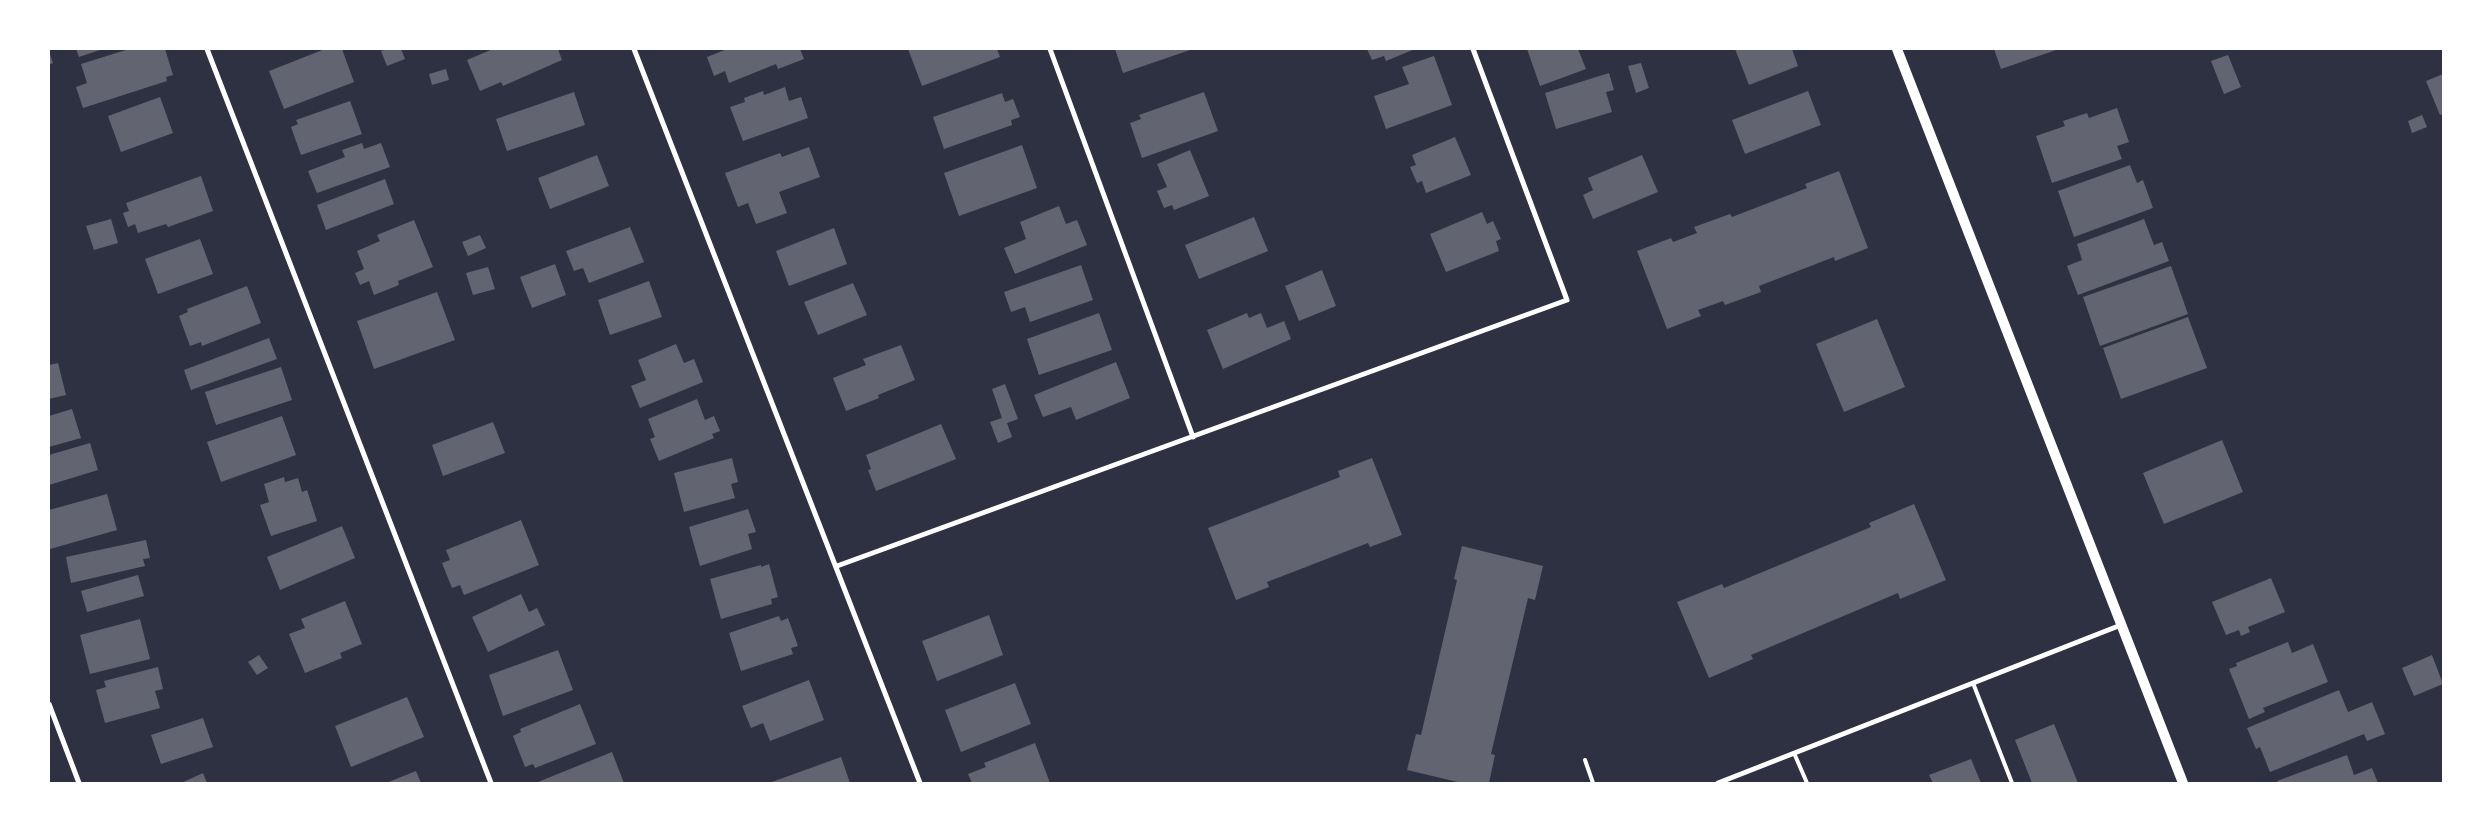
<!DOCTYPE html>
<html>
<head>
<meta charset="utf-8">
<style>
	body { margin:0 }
	#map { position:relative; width:2492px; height:832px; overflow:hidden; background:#2d3142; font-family:Lato,sans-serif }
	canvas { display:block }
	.frame { position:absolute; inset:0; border:50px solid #fff; pointer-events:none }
</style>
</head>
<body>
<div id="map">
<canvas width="2492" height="832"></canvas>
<div class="frame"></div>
</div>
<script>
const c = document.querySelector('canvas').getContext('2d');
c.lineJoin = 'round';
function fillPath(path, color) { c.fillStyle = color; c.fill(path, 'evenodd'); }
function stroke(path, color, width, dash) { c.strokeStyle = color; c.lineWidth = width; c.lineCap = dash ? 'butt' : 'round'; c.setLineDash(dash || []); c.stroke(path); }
fillPath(new Path2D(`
	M 76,49 L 103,49 L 79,57 Z
	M 129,49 L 165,49 L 173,75 L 166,77 L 167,81 L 83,108 L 76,87 L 87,83 L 81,64 Z
	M 325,49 L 342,49 L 354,82 L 284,109 L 269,71 Z
	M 388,49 L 401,49 L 405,59 L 387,66 L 381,51 Z
	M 493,49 L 558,49 L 562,60 L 503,86 L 501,82 L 480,91 L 467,60 Z
	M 727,49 L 800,49 L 804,59 L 778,69 L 776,64 L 729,83 L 725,71 L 714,76 L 707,57 Z
	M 908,49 L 997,49 L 1000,57 L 922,86 Z
	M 1115,49 L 1193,49 L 1123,73 Z
	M 1367,49 L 1415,49 L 1386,61 L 1384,56 L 1372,60 Z
	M 1527,49 L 1578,49 L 1586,69 L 1540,86 Z
	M 1735,49 L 1792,49 L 1798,66 L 1749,85 Z
	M 1994,49 L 2059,49 L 2001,69 Z
	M 49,52 L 53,63 L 49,65 Z
	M 2228,55 L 2241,87 L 2224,94 L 2211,61 Z
	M 1434,56 L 1452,105 L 1386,129 L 1374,96 L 1409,84 L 1402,67 Z
	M 1641,63 L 1649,88 L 1636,93 L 1628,66 Z
	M 446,69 L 449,80 L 432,85 L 429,74 Z
	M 1609,73 L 1614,90 L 1606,92 L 1612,112 L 1556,129 L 1545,93 Z
	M 2443,74 L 2443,114 L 2440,115 L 2426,81 Z
	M 785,87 L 789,101 L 801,97 L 808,118 L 743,141 L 730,107 L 745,102 L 744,98 L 763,91 L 764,95 Z
	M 1808,91 L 1821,125 L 1745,154 L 1732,120 Z
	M 574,92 L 585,125 L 507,151 L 496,119 Z
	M 1204,92 L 1218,131 L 1142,158 L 1130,123 L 1141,119 L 1139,115 Z
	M 1002,93 L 1005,102 L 1013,99 L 1020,117 L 1011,120 L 1012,125 L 944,149 L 933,117 Z
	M 160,97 L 173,133 L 121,152 L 108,116 Z
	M 350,101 L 362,134 L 301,155 L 291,127 L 298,124 L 296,120 Z
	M 2117,108 L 2129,142 L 2117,146 L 2122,159 L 2052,183 L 2036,136 L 2065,126 L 2063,121 L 2087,113 L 2089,118 Z
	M 2422,115 L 2427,127 L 2412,133 L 2408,121 Z
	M 1455,137 L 1471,175 L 1426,193 L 1422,181 L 1417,183 L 1410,167 L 1416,165 L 1412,155 Z
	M 362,143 L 364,149 L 381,143 L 390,167 L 317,193 L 308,171 L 345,157 L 342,150 Z
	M 1022,145 L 1037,188 L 959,216 L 944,173 Z
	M 809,147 L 820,177 L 779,192 L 787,213 L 756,224 L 748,203 L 738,207 L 725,173 L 780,153 L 782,157 Z
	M 1190,150 L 1209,196 L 1174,210 L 1172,205 L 1164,208 L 1157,191 L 1167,187 L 1157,164 Z
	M 597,155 L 609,186 L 550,209 L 538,178 Z
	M 1642,155 L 1658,192 L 1593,219 L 1583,195 L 1593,190 L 1588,178 Z
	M 2130,165 L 2137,183 L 2143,180 L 2153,208 L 2074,237 L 2058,191 Z
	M 1839,171 L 1868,248 L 1835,261 L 1834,257 L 1759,286 L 1761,292 L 1725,305 L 1723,301 L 1698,310 L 1701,316 L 1667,329 L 1637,251 L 1671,238 L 1673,242 L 1697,233 L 1694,227 L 1730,214 L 1732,217 L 1807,188 L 1805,184 Z
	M 201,176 L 213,211 L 168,227 L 166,224 L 138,233 L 135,224 L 128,227 L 123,213 L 129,211 L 126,203 Z
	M 385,179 L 394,204 L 326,230 L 317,205 Z
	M 1059,206 L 1066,224 L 1077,220 L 1087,245 L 1015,274 L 1004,248 L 1026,239 L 1020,222 Z
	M 1482,212 L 1487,224 L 1493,221 L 1501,239 L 1496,241 L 1499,251 L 1446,272 L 1430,234 Z
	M 1254,217 L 1268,251 L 1199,279 L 1185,245 Z
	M 111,219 L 118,243 L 94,250 L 86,226 Z
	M 2144,219 L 2154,245 L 2162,242 L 2169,261 L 2078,295 L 2067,266 L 2082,260 L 2077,244 Z
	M 414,220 L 433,267 L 398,281 L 399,285 L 374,295 L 369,281 L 360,285 L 355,273 L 364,269 L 357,251 L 380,241 L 377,235 Z
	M 630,227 L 644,262 L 589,283 L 583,268 L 574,271 L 566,251 Z
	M 834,228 L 847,264 L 789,286 L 776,251 Z
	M 480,235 L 486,248 L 468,256 L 462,242 Z
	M 200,239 L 213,274 L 158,294 L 145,259 Z
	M 555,264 L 566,295 L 532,308 L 520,277 Z
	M 1081,265 L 1093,300 L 1030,322 L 1025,307 L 1011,312 L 1004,292 Z
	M 2171,266 L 2188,314 L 2100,346 L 2083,297 Z
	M 488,267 L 495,289 L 473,295 L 466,273 Z
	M 1322,270 L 1336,306 L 1299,321 L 1285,286 Z
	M 649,281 L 662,317 L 610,335 L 598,300 Z
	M 853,283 L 867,315 L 818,335 L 804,302 Z
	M 247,286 L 261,323 L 202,346 L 201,342 L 190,346 L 179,316 L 188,312 L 187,309 Z
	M 437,292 L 455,340 L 374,369 L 357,321 Z
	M 1099,313 L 1112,350 L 1039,375 L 1027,339 Z
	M 1247,313 L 1249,318 L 1261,313 L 1267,328 L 1284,321 L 1291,339 L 1223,369 L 1207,330 Z
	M 2188,317 L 2207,368 L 2121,399 L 2103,348 Z
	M 1877,319 L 1905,387 L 1844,412 L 1816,344 Z
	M 269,338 L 277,359 L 191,390 L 184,370 Z
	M 676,344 L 684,363 L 694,359 L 703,382 L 640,408 L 631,386 L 646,380 L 638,360 Z
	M 901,345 L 915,380 L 878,395 L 879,398 L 846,411 L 833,378 L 866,365 L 863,359 Z
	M 1116,362 L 1130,398 L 1076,420 L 1071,407 L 1043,417 L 1034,395 Z
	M 58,363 L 66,395 L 49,399 L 49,365 Z
	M 281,367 L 292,400 L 216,425 L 205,392 Z
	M 1005,384 L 1018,419 L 1007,423 L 1012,437 L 998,443 L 990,422 L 1002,418 L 992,389 Z
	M 697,399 L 705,420 L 714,416 L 720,431 L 712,434 L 714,438 L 659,461 L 650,439 L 655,437 L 648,419 Z
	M 72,409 L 81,438 L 49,447 L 49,416 Z
	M 282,416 L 296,455 L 221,482 L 207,442 Z
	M 493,422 L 505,453 L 443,476 L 432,445 Z
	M 941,424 L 956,459 L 876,491 L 868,470 L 871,469 L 866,455 Z
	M 2222,440 L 2243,492 L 2164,524 L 2143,473 Z
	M 90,443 L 98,470 L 49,485 L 49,455 Z
	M 732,458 L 738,482 L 731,484 L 735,498 L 684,512 L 674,473 Z
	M 1372,458 L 1402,535 L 1370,547 L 1368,543 L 1267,582 L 1269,587 L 1236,600 L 1208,528 L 1340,477 L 1338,471 Z
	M 284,477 L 285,482 L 298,478 L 302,492 L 307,490 L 317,521 L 271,536 L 260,505 L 269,502 L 264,484 Z
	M 107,494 L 117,530 L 50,549 L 49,510 Z
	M 1914,504 L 1946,580 L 1900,599 L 1898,593 L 1751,655 L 1753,659 L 1709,678 L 1677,602 L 1722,584 L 1724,588 L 1871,527 L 1869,523 Z
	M 748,509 L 756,532 L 748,534 L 752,549 L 700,566 L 689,527 Z
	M 521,520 L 539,565 L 464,595 L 460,585 L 452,588 L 442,563 L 450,560 L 446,550 Z
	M 342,526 L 355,558 L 280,590 L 267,557 Z
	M 146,540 L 150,558 L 143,559 L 145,566 L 71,583 L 66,557 Z
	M 1462,546 L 1543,566 L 1535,600 L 1528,598 L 1491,754 L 1495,755 L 1489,783 L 1462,783 L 1407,770 L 1416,734 L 1421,735 L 1457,580 L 1454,579 Z
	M 769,564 L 778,597 L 771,599 L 772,604 L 721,619 L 710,579 L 761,565 L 761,567 Z
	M 138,575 L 144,596 L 87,612 L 81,591 Z
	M 2271,578 L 2285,612 L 2248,627 L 2250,632 L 2241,636 L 2239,630 L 2226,635 L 2212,602 Z
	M 521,594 L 529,612 L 537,608 L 545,625 L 488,652 L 472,617 Z
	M 345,601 L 362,644 L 340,653 L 342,658 L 305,673 L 289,634 L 305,628 L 301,619 Z
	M 989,615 L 1003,655 L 937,681 L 922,641 Z
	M 779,616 L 781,621 L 788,618 L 798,646 L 791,648 L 793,654 L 741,671 L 729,633 Z
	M 140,619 L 150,659 L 90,674 L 80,635 Z
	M 2288,642 L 2292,653 L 2313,644 L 2328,682 L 2263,708 L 2265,712 L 2249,719 L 2229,669 L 2237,666 L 2236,663 Z
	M 558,650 L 573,690 L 503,716 L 489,675 Z
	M 259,655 L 268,668 L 257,675 L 248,662 Z
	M 2432,655 L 2443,684 L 2414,696 L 2402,668 Z
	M 158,667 L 163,689 L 155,691 L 160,708 L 105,723 L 96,690 L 106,687 L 104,681 Z
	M 809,680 L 824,720 L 770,741 L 763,723 L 751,728 L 742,706 Z
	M 1015,683 L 1031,724 L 961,752 L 945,710 Z
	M 2339,690 L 2348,712 L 2372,702 L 2385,734 L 2367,741 L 2364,734 L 2270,772 L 2260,747 L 2256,749 L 2247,728 Z
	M 407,697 L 424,737 L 351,767 L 335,726 Z
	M 580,704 L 596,744 L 535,768 L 533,764 L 525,767 L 513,736 L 521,732 L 520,729 Z
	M 203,718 L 213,747 L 161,764 L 151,735 Z
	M 2054,724 L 2078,783 L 2032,783 L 2015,740 Z
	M 1035,743 L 1050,783 L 972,783 L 968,774 L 986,767 L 984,763 Z
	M 612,752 L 624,783 L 539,783 L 538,782 Z
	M 2347,755 L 2354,775 L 2372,768 L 2378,783 L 2278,783 L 2277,781 Z
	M 841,757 L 850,783 L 769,783 Z
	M 1971,759 L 1981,783 L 1933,783 L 1929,775 Z
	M 416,771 L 421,783 L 386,783 Z
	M 203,773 L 207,783 L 181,783 Z`), '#626471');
stroke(new Path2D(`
	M 1973,683 L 2012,783
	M 1794,753 L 1807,783
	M 1585,760 L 1593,783`), '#fff', 4);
stroke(new Path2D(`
	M 207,49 L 491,783
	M 634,49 L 920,783
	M 1050,49 L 1193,437
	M 837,566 L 1567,300 L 1473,49
	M 49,704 L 79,783
	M 1718,783 L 2121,625`), '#fff', 5);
stroke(new Path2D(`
	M 1897,49 L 2183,783`), '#fff', 10);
</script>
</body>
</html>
